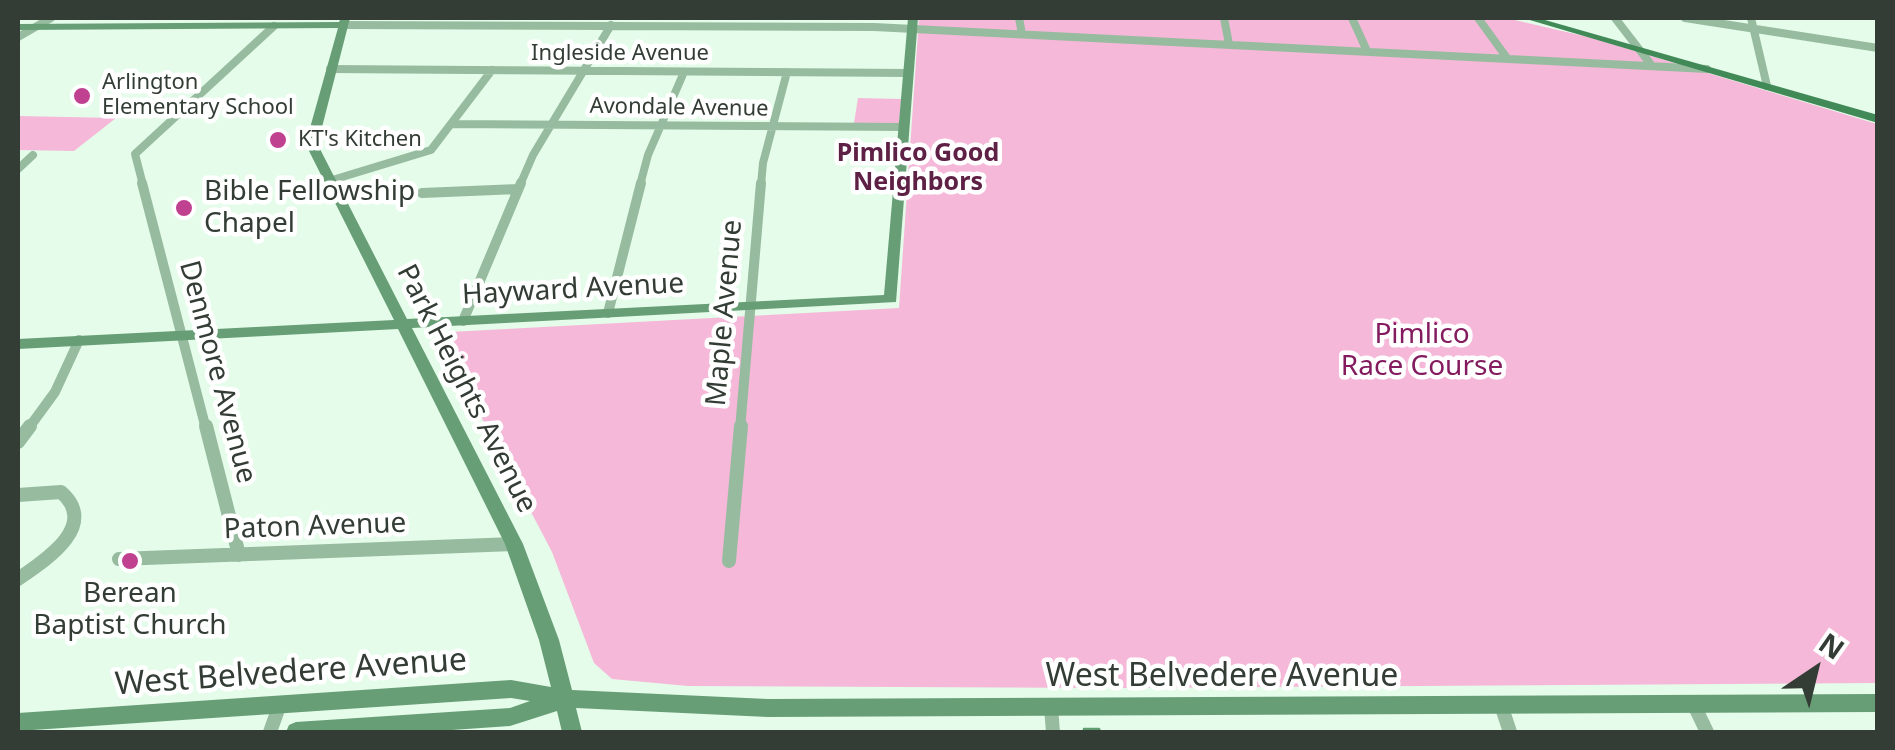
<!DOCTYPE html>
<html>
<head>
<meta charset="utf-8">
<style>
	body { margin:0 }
	#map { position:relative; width:1895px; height:750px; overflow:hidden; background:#e5fcea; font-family:"Noto Sans",sans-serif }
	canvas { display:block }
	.frame { position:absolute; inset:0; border:20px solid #333c35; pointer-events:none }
	.north { position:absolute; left:1765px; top:620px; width:100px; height:100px; -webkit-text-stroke:8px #fff; paint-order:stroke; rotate:35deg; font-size:28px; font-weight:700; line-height:40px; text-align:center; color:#333c35 }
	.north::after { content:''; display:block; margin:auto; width:35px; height:45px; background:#333c35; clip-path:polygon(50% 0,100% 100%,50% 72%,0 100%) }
</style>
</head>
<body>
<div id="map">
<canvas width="1895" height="750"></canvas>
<div class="frame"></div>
<div class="north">N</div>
</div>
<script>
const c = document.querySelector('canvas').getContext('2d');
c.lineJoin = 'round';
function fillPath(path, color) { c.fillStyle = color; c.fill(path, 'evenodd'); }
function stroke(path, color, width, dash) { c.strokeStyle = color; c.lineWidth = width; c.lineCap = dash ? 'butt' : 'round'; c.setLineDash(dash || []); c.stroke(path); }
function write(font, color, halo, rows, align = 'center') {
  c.font = font + ' "Noto Sans",sans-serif'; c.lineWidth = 9; c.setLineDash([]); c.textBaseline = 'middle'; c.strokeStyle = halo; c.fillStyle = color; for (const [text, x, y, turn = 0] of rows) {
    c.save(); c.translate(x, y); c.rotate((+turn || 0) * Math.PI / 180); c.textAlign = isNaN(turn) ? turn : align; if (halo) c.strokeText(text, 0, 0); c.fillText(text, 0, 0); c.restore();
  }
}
fillPath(new Path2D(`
	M 919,18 L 1506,18 L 1588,37 L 1877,124 L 1877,683 L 1113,688 L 688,686 L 612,679 L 594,663 L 552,552 L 442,342 L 450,332 L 899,308 Z
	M 858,98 L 901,99 L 899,124 L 854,123 Z
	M 18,116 L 116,118 L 74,151 L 18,150 Z`), '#f5b8d8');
const building = new Path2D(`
	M 1084,729 L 1099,729 L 1100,732 L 1084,732 Z`);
fillPath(building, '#89e1a2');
stroke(building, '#609e71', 2.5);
stroke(new Path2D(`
	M 1019,18 L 1022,34
	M 1224,18 L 1229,44
	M 1352,18 L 1367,51
	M 1478,18 L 1507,58
	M 1615,18 L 1652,66
	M 1685,18 L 1878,48
	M 1751,18 L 1767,86
	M 342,25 L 874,27 L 1707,69
	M 18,37 L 51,18
	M 330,69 L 909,73
	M 452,124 L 905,127
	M 18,169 L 33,155
	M 329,181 L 431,150 L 492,70
	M 143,185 L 135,154 L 274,26
	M 520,185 L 533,155 L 611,25
	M 640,185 L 648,155 L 684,72
	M 761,185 L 763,163 L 787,72`), '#97bb9f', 8);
stroke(new Path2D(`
	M 142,183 L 206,429
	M 422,193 L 518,189
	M 608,313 L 641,183
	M 463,321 L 521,183
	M 28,429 L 55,392 L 79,340
	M 740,429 L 761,183`), '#97bb9f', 10);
stroke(new Path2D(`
	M 206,426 L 239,555
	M 18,442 L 30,426
	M 18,495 L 61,492 C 100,526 44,561 18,579
	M 119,559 L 514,544
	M 729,561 L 741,426
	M 1693,703 L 1707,732
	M 1501,705 L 1510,732
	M 1051,708 L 1053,732
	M 270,732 L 280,704`), '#97bb9f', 14);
fillPath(new Path2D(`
	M 341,18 L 350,18 L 320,135 L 321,151 L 407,319 L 884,295 L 908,18 L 918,18 L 896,302 L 412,328 L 523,544 L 559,640 L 572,690 L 768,699 L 1878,694 L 1878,712 L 768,717 L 576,708 L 582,732 L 562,732 L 557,711 L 510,726 L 423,732 L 286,732 L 289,725 L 296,722 L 510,708 L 530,701 L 511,698 L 18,731 L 18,713 L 511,680 L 551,687 L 539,640 L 505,544 L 398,329 L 18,349 L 18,339 L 394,320 L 309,151 L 308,135 L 338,28 L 18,30 L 18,24 L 339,22 Z`), '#679e76');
fillPath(new Path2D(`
	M 1523,18 L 1538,18 L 1878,115 L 1878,123 Z`), '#428958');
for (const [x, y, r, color] of [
	[82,96,10,"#bf418f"],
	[278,140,10,"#bf418f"],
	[184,208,10,"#bf418f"],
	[130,561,10,"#bf418f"]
]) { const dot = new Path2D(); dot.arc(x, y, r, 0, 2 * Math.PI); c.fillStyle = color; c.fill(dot); stroke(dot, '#fff', 4); }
write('22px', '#333c35', '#fff', [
	["Ingleside Avenue",620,54],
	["Avondale Avenue",679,108,1]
]);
write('22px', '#333c35', '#fff', [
	["Arlington",102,83],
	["Elementary School",102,108],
	["KT's Kitchen",298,140]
], 'left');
write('bold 25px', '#5e2145', '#fff', [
	["Pimlico Good",918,154],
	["Neighbors",918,183]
]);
write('28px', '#333c35', '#fff', [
	["Bible Fellowship",204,192],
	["Chapel",204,224],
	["Berean",130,594,"center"],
	["Baptist Church",130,626,"center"]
], 'left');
write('28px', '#333c35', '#fff', [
	["Hayward Avenue",573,290,-3],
	["Maple Avenue",725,313,-85],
	["Denmore Avenue",217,372,75],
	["Park Heights Avenue",466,389,63],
	["Paton Avenue",315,527,-2]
]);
write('28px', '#831b5e', '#fff', [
	["Pimlico",1422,335],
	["Race Course",1422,367]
]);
write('32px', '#333c35', '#fff', [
	["West Belvedere Avenue",291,673,-4],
	["West Belvedere Avenue",1222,677]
]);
</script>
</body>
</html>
